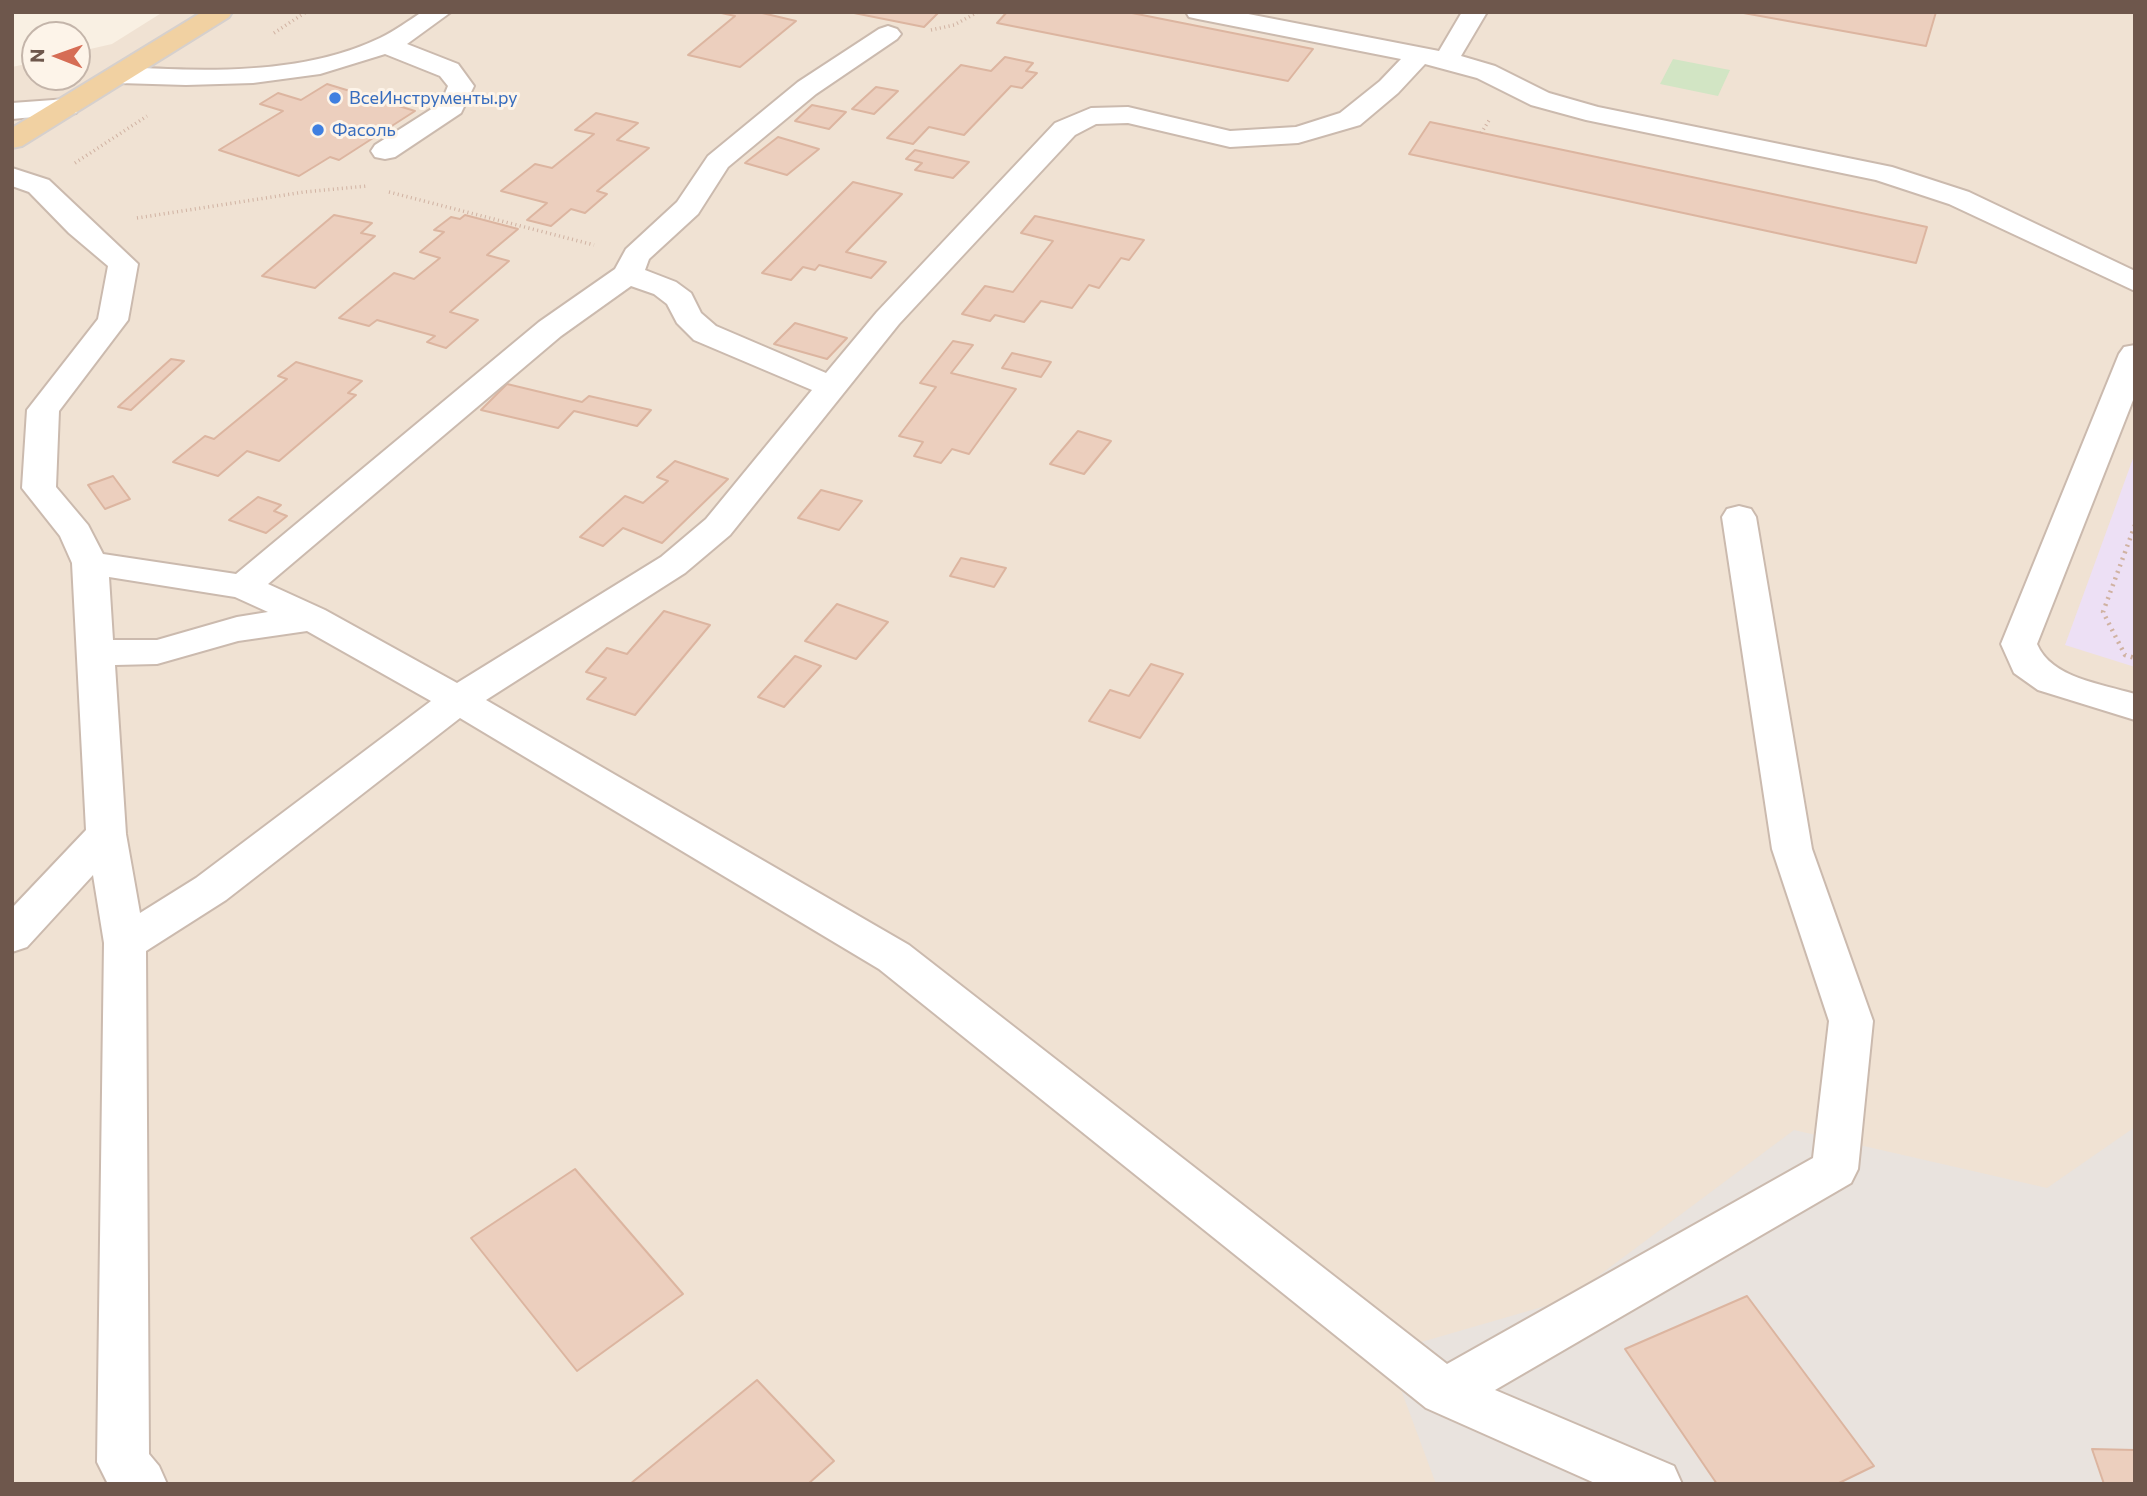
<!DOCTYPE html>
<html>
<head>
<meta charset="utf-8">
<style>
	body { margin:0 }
	#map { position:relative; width:2147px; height:1496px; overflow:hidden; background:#f9f0e3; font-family:Commissioner,sans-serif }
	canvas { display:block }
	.frame { position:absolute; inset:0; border:14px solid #6e574c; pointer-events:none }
	.north { position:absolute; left:21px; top:21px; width:70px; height:70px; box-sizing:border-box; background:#fdf4e9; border:2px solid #c4b5aa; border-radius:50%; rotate:271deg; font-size:19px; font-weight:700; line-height:28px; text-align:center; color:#6e574c }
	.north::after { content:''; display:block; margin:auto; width:24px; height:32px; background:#d66d55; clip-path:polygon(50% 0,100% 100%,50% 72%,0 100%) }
</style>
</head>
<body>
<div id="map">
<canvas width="2147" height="1496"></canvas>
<div class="frame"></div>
<div class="north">N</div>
</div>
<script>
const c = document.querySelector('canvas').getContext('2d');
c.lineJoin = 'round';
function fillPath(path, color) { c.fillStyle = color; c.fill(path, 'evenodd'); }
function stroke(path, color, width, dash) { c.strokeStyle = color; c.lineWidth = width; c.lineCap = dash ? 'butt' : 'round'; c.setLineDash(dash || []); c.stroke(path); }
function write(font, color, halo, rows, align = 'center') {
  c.font = font + ' Commissioner,sans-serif'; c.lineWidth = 6; c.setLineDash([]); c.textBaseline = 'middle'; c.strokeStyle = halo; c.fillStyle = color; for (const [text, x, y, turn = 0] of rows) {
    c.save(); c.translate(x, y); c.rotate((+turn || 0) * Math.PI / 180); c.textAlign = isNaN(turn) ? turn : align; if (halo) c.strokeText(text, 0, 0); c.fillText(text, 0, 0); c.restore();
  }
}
fillPath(new Path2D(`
	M 163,12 L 2135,12 L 2135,1484 L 12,1484 L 12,67 L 35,62 L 35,77 L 77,77 L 77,52 L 112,44 Z`), '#f0e2d3');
fillPath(new Path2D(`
	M 2135,1127 L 2135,1484 L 1436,1484 L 1387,1352 L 1566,1300 L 1794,1130 L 2047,1188 Z`), '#e9e3de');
fillPath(new Path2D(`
	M 2135,453 L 2135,667 L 2065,645 Z`), '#ede0f5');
fillPath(new Path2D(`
	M 1673,59 L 1730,70 L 1718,96 L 1660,84 Z`), '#d2e5c4');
const building = new Path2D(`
	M 717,12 L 758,12 L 796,21 L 740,67 L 688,55 L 735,16 Z
	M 849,12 L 939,12 L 924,27 Z
	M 1007,12 L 1127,12 L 1313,49 L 1288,81 L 997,23 Z
	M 1738,12 L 1936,12 L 1926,46 Z
	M 1005,57 L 1033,63 L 1026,71 L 1037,73 L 1022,88 L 1011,86 L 964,135 L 929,127 L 913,144 L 887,138 L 961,65 L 991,71 Z
	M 327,84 L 415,111 L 339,160 L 330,157 L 299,176 L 219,150 L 283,111 L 260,104 L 278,93 L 301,100 Z
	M 876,87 L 898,91 L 874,114 L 852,109 Z
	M 812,105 L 846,112 L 829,129 L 795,121 Z
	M 596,113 L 638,123 L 617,140 L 649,148 L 597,191 L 607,194 L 585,213 L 571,209 L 551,226 L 527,220 L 547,203 L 501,191 L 535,164 L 552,168 L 594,134 L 575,130 Z
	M 1430,122 L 1768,193 L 1927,227 L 1916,263 L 1409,154 Z
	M 778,137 L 819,149 L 787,175 L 745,163 Z
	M 915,150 L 969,162 L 953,178 L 915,170 L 922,163 L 906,159 Z
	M 853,182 L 902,194 L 846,252 L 886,262 L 871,278 L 819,265 L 815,270 L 803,267 L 791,280 L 762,273 Z
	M 334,215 L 372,223 L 361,233 L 375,236 L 315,288 L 262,276 Z
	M 465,215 L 518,229 L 487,255 L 509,261 L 450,312 L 478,320 L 446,348 L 427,342 L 435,336 L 377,320 L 369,326 L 339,318 L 394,273 L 414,279 L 440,258 L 420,252 L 444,232 L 434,230 L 451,217 L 460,219 Z
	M 1035,216 L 1144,240 L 1129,260 L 1121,258 L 1099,288 L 1089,285 L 1072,308 L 1041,301 L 1024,322 L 995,315 L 990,321 L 962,314 L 985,286 L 1013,292 L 1053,241 L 1021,233 Z
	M 795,323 L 847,338 L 827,359 L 774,344 Z
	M 953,341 L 973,345 L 951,373 L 1016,389 L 969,454 L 952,449 L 941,463 L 914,456 L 923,442 L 899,436 L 936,387 L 920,383 Z
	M 1012,353 L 1051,362 L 1041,377 L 1002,368 Z
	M 171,359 L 184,361 L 131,410 L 118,407 Z
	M 296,362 L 362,381 L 348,393 L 356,395 L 279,461 L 247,451 L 218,476 L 173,462 L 205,436 L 214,439 L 287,379 L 278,376 Z
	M 507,384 L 582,402 L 589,396 L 651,410 L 637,426 L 574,411 L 558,428 L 481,410 Z
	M 1078,431 L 1111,441 L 1084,474 L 1050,464 Z
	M 675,461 L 728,479 L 662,543 L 623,528 L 603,546 L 580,537 L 625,496 L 643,503 L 668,481 L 657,477 Z
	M 113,476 L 130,499 L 105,509 L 88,485 Z
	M 821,490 L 862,501 L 839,530 L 798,518 Z
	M 258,497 L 281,505 L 274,511 L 287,516 L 266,533 L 229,520 Z
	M 961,558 L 1006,568 L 994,587 L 950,576 Z
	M 837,604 L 888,622 L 856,659 L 805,641 Z
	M 664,611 L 710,625 L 635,715 L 587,699 L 606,678 L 586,672 L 607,648 L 627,654 Z
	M 795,656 L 821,666 L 784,707 L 758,697 Z
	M 1151,664 L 1183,674 L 1140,738 L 1089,721 L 1110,690 L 1129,696 Z
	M 575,1169 L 683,1294 L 577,1371 L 471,1238 Z
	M 1747,1296 L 1874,1466 L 1837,1484 L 1717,1484 L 1625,1349 Z
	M 757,1380 L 834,1461 L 808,1484 L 630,1484 Z
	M 2092,1449 L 2135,1450 L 2135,1484 L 2104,1484 Z`);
fillPath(building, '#eccfbe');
stroke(building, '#dcb5a0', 2);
const minor = new Path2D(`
	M 422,12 L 451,12 L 407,44 L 458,64 L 474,86 L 461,113 L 395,157 L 385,159 L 375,157 L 371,151 L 375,145 L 441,103 L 448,86 L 440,76 L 385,54 L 320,74 L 253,83 L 186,85 L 119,83 L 110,81 L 106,75 L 110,69 L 119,67 C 204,71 301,76 380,38 C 395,31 408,21 422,12 Z
	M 1186,12 L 1238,12 L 1439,51 L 1462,12 L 1487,12 L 1461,56 L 1495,66 L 1549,93 L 1598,107 L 1892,167 L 1969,192 L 2135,271 L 2135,291 L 1949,204 L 1876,180 L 1586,120 L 1531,105 L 1477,78 L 1425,64 L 1398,93 L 1360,125 L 1298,143 L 1230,147 L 1128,123 L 1096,124 L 1075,135 L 899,324 L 730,535 L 685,573 L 486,700 L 909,945 L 1447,1364 L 1813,1158 L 1829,1021 L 1772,849 L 1722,517 L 1727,509 L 1739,506 L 1751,509 L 1756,517 L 1812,849 L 1873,1021 L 1858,1169 L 1851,1183 L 1495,1390 L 1674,1466 L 1682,1484 L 1597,1484 L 1426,1408 L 879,969 L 460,718 L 226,900 L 146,951 L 149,1454 L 159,1466 L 167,1484 L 108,1484 L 97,1462 L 104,943 L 93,875 L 27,947 L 12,952 L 12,908 L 86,830 L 72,563 L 60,536 L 22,488 L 27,410 L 98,319 L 108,266 L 69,233 L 29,192 L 12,186 L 12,168 L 49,180 L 138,264 L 128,320 L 59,411 L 56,487 L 88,525 L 103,554 L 236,574 L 539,322 L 615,269 L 626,249 L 677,202 L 708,156 L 798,82 L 879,29 L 888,26 L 897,29 L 901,34 L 897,39 L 816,94 L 728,167 L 698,214 L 649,259 L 645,270 L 676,282 L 691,293 L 701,313 L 716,326 L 826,373 L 877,312 L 1055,123 L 1091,108 L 1128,107 L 1230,131 L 1296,127 L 1340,113 L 1380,81 L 1401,59 L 1198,19 L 1189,17 ZM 631,286 L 654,294 L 667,304 L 677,323 L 694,340 L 812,390 L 706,519 L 661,557 L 457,683 L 325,610 L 268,584 L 561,336 ZM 109,577 L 235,597 L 268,612 L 237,617 L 157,640 L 113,640 ZM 307,631 L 431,701 L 196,878 L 140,913 L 126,834 L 115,665 L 157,664 L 238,641 Z
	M 67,99 L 76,101 L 80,107 L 76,113 L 12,119 L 12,103 Z
	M 2135,345 L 2135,395 L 2037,644 C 2051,678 2102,684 2135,694 L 2135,720 L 2038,690 L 2014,673 L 2001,644 L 2119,354 L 2124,347 Z`);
const major = new Path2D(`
	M 202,12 L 232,12 L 229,17 L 22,146 L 12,148 L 12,128 Z`);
stroke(minor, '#cbbaae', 4);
stroke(major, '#d6d0cd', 4);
stroke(new Path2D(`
	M 931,30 L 954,25 L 978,12
	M 274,33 L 306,12
	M 1481,133 L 1490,119
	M 75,163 L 147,116
	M 389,192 L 594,245
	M 137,218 L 304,192 L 367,186`), '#d0b2a2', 3.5, [1, 3.5]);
stroke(new Path2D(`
	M 2135,525 L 2103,612 L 2125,655 L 2135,658`), '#d0b2a2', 4.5, [2, 5]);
fillPath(minor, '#fff');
fillPath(major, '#f1d1a2');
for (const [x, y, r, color] of [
	[335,98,7,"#3f7fe0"],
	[318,130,7,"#3f7fe0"]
]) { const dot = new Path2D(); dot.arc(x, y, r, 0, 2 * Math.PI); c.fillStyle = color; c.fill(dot); stroke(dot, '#fdf4e9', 2.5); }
write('18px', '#366cbe', '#fdf4e9', [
	["ВсеИнструменты.ру",349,98],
	["Фасоль",332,130]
], 'left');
</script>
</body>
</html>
